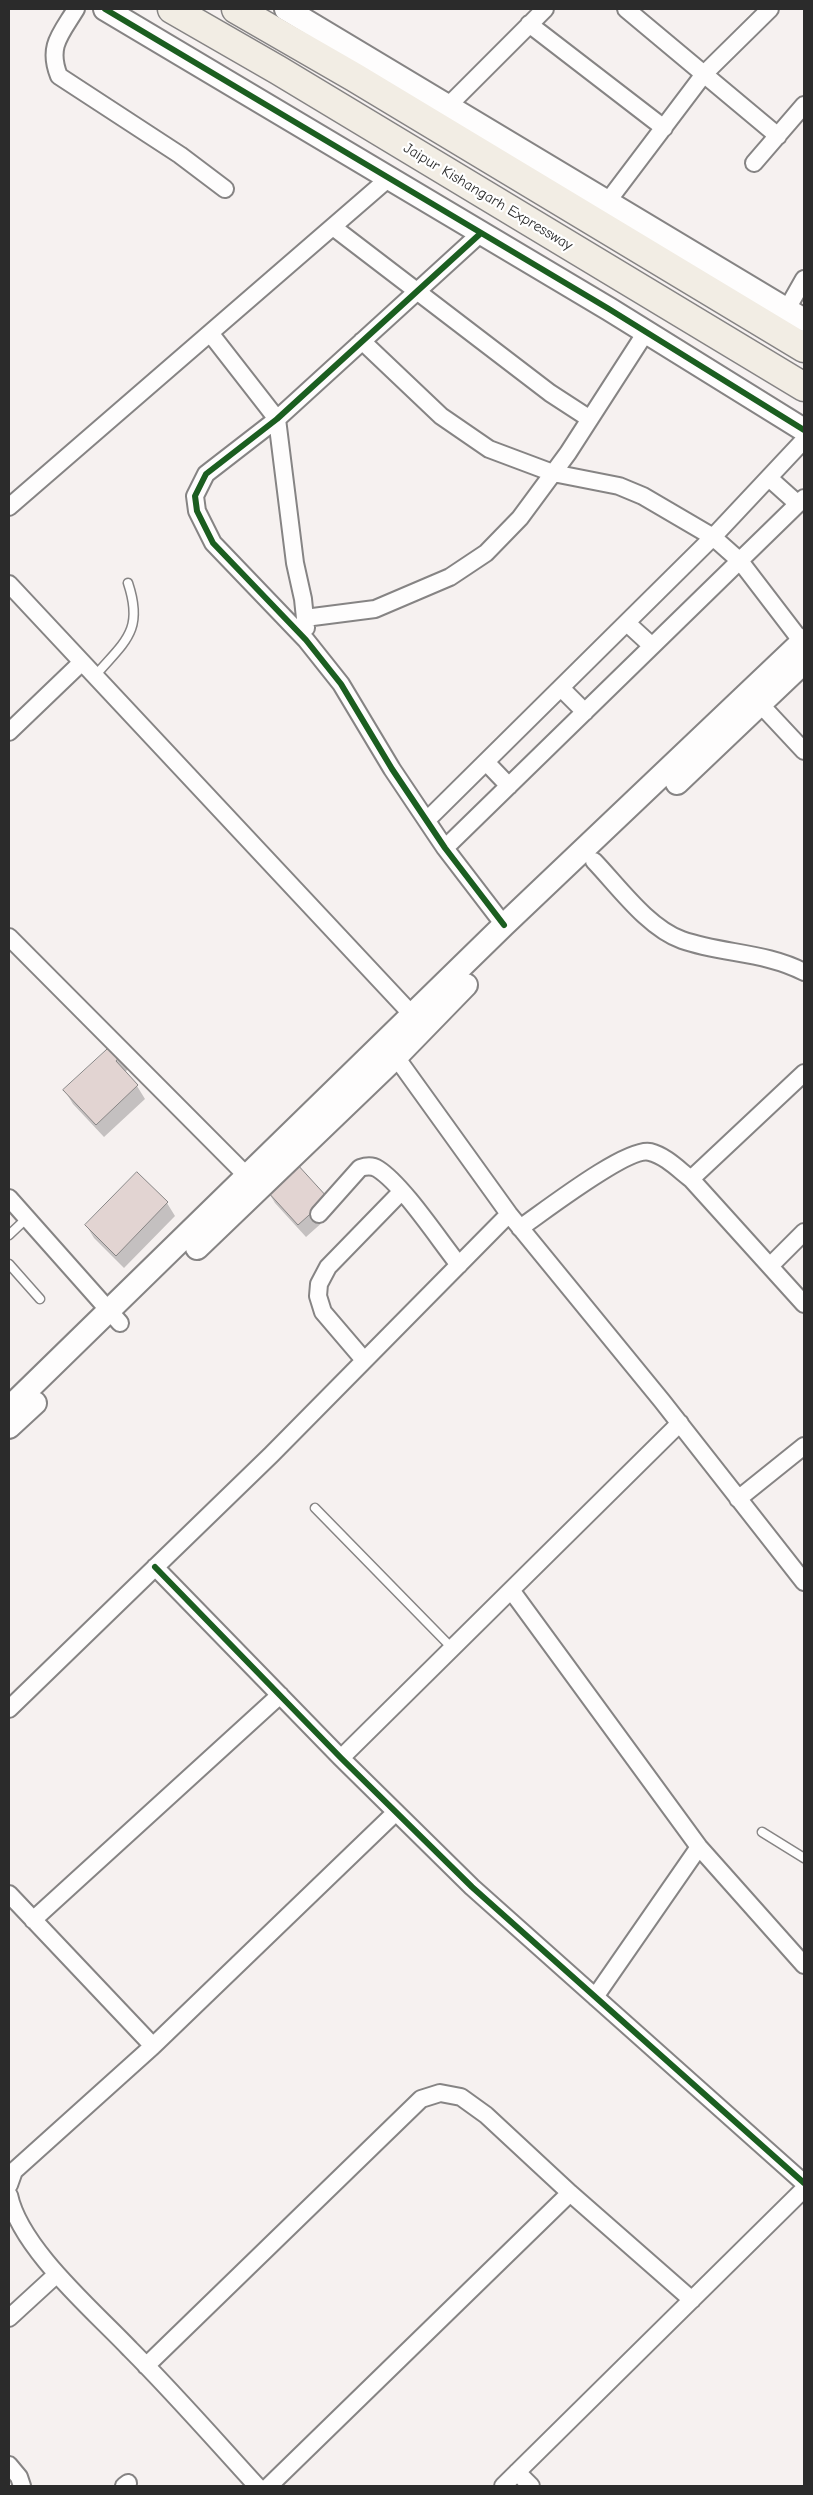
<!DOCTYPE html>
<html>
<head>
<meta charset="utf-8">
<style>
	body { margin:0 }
	#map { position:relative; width:813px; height:2495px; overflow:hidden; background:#f6f1f0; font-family:"Comic Neue",sans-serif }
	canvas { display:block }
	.frame { position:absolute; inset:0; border:10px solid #2b2b2b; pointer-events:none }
</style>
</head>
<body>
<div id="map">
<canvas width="813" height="2495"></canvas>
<div class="frame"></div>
</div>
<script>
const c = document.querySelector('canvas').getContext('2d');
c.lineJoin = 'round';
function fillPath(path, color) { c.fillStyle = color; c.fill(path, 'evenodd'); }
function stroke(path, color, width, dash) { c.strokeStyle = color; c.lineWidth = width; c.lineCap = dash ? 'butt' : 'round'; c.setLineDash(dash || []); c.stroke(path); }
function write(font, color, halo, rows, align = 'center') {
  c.font = font + ' "Comic Neue",sans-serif'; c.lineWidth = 4.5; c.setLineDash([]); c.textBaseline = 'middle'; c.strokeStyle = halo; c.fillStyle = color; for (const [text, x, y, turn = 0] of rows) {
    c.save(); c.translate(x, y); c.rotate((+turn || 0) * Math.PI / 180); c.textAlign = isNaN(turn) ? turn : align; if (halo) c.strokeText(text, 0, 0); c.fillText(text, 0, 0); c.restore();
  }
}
fillPath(new Path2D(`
	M 120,1056 L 128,1069 L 125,1072 L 137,1086 L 145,1099 L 104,1137 L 73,1104 L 65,1091 Z
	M 137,1174 L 167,1203 L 175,1216 L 124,1268 L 94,1238 L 86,1225 Z
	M 267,1190 L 327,1199 L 334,1212 L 306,1237 L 275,1203 Z`), '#0003');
const building = new Path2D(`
	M 112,1045 L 121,1055 L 116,1061 L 138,1085 L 96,1125 L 63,1090 Z
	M 296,1163 L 328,1198 L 298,1225 L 266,1190 Z
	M 137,1172 L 168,1202 L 116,1256 L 85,1225 Z`);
fillPath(building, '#e2d4d2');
stroke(building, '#868484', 1);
const lane = new Path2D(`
	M 95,676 C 125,641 144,631 128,583
	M 9,1235 L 27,1218
	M 9,1264 L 40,1299
	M 315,1508 L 452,1648
	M 762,1832 L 804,1858`);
const street = new Path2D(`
	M 76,9 C 61,34 47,46 59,76 L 180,155 L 225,189
	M 626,9 L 778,136
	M 529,24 L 664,128
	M 448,106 L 545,9
	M 754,163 L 804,105
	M 608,201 L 704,74 L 770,9
	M 333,227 L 550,393 L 590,419
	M 481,233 L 277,419 L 206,474 L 195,496 L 197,511 L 213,543 L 306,640 L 341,684 L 392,769 L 445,848 L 504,925
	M 787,309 L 804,279
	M 210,333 L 277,419 L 295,563 L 303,599 L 306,628
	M 362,341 L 441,416 L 489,449 L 553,473 L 619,486 L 643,496 L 713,537 L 740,561 L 802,642
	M 769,478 L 798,504
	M 9,507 L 389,178
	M 9,584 L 419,1022
	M 305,618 L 375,609 L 450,577 L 486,553 L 520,518 L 568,453 L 646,332
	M 627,623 L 652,646
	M 561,688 L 585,712
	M 761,705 L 804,751
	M 9,732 L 82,662
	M 486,762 L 509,786
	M 427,820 L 713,537 L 804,440
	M 445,848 L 804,498
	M 594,861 C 618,886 648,928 682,940 C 722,954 766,952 804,972
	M 9,937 L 248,1177
	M 396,1057 L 509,1214 L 662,1401 L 804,1582
	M 804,1073 L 691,1179 L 804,1304
	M 9,1198 L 120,1323
	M 319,1214 L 360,1168 C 366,1166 372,1165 378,1169 C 403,1185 439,1240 459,1265
	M 520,1228 C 542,1213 628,1146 650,1152 C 666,1156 679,1170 691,1179
	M 770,1266 L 804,1232
	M 364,1360 L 323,1312 L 318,1296 L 319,1284 L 328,1267 L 401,1192
	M 738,1499 L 804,1446
	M 155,1567 L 341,1758 L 472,1887 L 804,2183
	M 511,1590 L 699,1847 L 804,1965
	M 9,1709 L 271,1455 L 509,1214
	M 341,1758 L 680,1423
	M 9,1894 L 153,2046 L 396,1812
	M 33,1920 L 280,1695
	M 595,1997 L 699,1847
	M 9,2185 L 14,2171 L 153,2046
	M 9,2195 C 20,2248 93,2310 130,2349 C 174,2393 215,2440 257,2486
	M 9,2318 L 57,2274
	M 146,2366 L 421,2099 L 440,2093 L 461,2097 L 486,2115 L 570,2193 L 692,2300
	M 9,2465 L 19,2477 L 22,2486
	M 517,2472 L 531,2486
	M 124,2486 L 128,2483
	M 269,2486 L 570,2193
	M 503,2486 L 804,2189`);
const secondary = new Path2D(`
	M 105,9 L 609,309 L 804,430
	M 286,9 L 804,320
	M 677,783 L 800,666
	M 197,1248 L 396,1057 L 466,985
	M 9,1408 L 504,925 L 804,640
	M 9,1427 L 35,1403`);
const highway = new Path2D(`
	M 172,9 L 278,70 L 804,387
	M 236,9 L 354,77 L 804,348`);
stroke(lane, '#868484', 11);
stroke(street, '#868484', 20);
stroke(secondary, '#868484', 26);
stroke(highway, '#868484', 31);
stroke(lane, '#fefdfd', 8);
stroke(street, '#fefdfd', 16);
stroke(secondary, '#fefdfd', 22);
stroke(highway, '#f2ede4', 28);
stroke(new Path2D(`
	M 105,9 L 609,309 L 804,430
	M 481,233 L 277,419 L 206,474 L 195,496 L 197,511 L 213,543 L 306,640 L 341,684 L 392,769 L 445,848 L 504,925
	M 155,1567 L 341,1758 L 472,1887 L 804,2183`), '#1b5e20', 6);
write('15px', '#2b2b2b', '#fff', [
	["Jaipur Kishangarh Expressway",488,197,31]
]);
</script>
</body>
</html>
